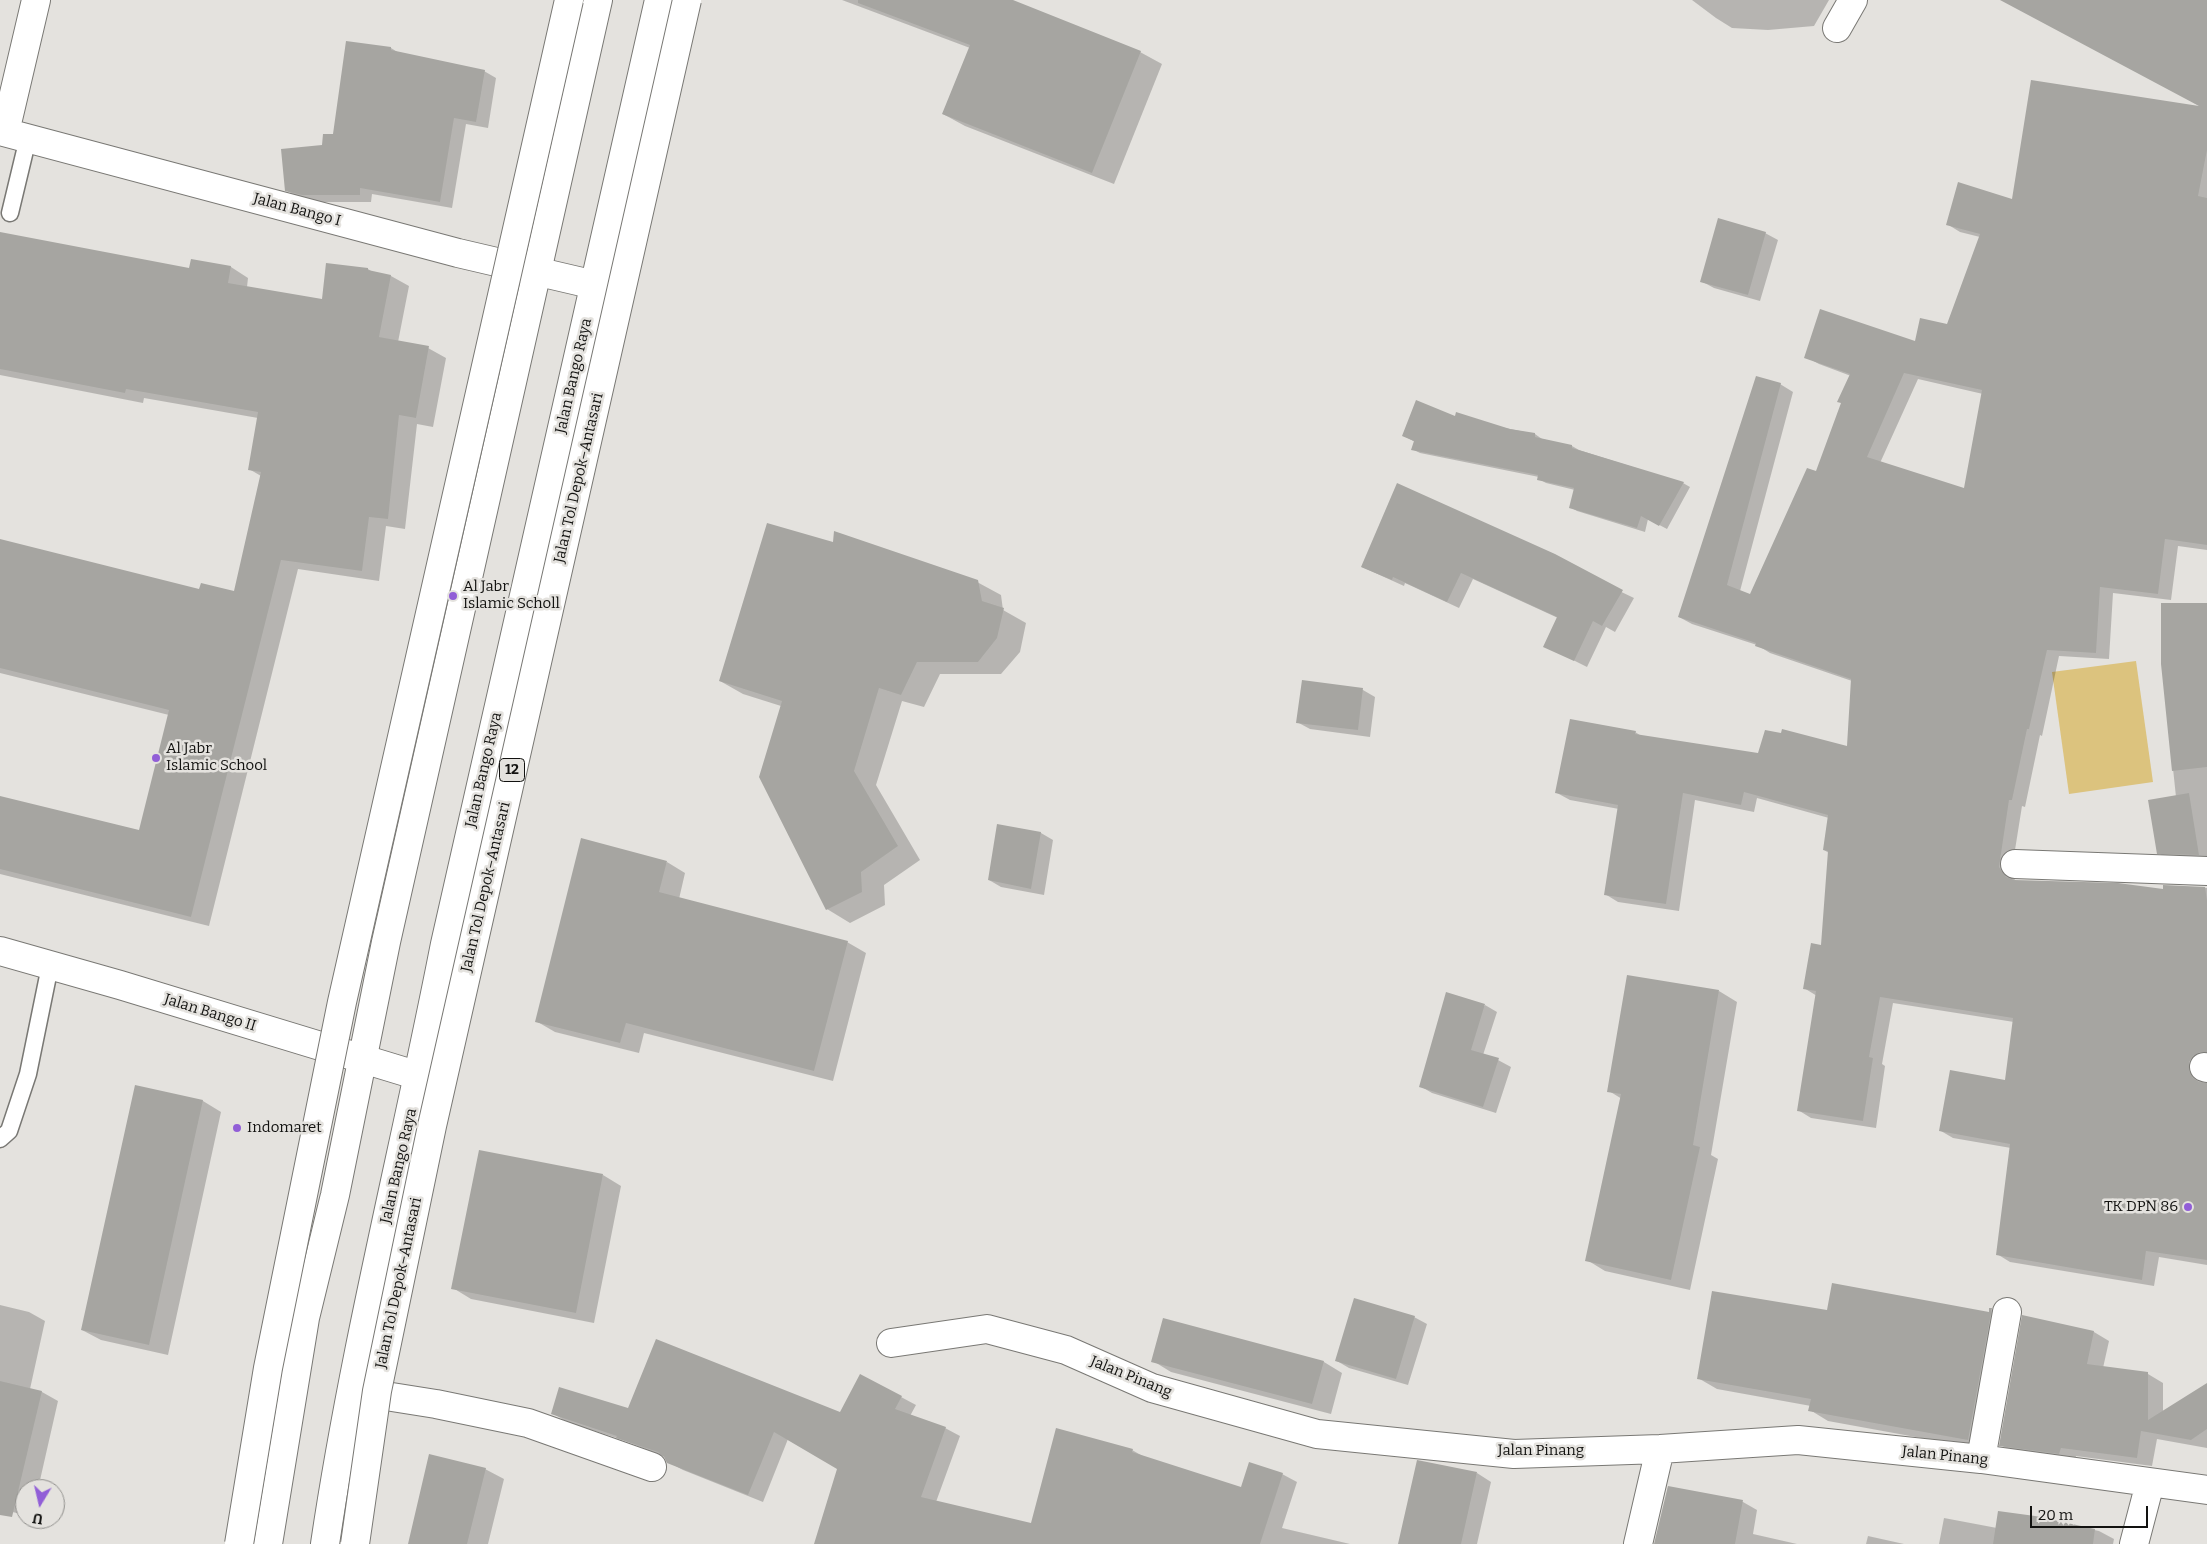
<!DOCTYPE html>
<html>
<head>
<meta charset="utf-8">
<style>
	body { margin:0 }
	#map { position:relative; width:2207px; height:1544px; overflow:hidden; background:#e4e2de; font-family:Bitter,serif }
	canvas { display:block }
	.north { position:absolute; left:15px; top:1479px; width:50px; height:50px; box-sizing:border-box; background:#e4e2de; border:1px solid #908f8c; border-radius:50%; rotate:189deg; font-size:14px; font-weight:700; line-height:20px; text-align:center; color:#121210 }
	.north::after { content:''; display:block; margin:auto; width:18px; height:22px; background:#915ed7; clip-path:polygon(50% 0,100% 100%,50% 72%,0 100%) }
	.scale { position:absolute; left:2030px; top:1506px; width:118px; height:22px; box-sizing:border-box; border:2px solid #121210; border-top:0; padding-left:6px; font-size:15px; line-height:18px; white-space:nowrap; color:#121210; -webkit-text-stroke:4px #e4e2de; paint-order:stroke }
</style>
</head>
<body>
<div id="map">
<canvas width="2207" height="1544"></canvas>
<div class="north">U</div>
<div class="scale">20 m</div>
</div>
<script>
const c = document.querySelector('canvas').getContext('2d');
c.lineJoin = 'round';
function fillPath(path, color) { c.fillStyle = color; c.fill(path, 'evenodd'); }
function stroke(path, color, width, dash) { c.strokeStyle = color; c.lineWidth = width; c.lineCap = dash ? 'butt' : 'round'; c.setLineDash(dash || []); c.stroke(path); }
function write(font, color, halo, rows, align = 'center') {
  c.font = font + ' Bitter,serif'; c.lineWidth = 5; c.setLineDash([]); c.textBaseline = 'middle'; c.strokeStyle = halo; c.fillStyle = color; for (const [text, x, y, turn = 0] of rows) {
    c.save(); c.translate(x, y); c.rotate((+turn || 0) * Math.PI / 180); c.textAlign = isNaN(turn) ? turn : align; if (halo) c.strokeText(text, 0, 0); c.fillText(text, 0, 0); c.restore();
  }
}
fillPath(new Path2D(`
	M 2136,661 L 2153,782 L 2069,794 L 2052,672 Z`), '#dcc37e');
fillPath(new Path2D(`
	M 842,0 L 1010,0 L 1140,52 L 1162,64 L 1114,184 L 965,126 L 943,114 L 970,48 Z
	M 1692,0 L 1829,0 L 1814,26 L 1768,30 L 1732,28 L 1716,18 Z
	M 2014,0 L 2207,0 L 2207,550 L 2178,546 L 2171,600 L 2113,593 L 2109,659 L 2059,656 L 2042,736 L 2040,735 L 2025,807 L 2022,806 L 2011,875 L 2016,881 L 2165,890 L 2164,886 L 2207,888 L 2207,1062 L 2202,1079 L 2204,1084 L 2207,1084 L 2207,1265 L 2159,1257 L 2154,1286 L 2010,1262 L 1997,1254 L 2011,1148 L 1953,1138 L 1941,1131 L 2006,1081 L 2014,1022 L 1893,1003 L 1882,1064 L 1885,1066 L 1876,1128 L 1811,1118 L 1798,1110 L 1817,996 L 1804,988 L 1822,946 L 1829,853 L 1824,850 L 1829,818 L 1757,798 L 1754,812 L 1695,800 L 1679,911 L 1618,902 L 1605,894 L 1619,809 L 1570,800 L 1557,793 L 1635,732 L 1643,737 L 1759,754 L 1848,748 L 1852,681 L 1770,653 L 1757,645 L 1692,624 L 1679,617 L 1780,384 L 1793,392 L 1740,591 L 1751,595 L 1817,473 L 1851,376 L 1819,364 L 1806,357 L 1916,343 L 1948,326 L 1980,237 L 1960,232 L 1947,224 L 2013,201 L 2203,108 ZM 1918,379 L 1983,394 L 1965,489 L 1880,463 Z
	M 391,48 L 399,53 L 484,71 L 496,78 L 488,128 L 466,124 L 452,208 L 372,194 L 371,202 L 315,202 L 298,197 L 286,190 L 334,136 Z
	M 0,233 L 190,270 L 231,267 L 248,278 L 247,287 L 323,301 L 368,269 L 374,273 L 391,276 L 409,286 L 398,342 L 428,348 L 446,358 L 433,427 L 417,424 L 405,529 L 386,526 L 379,581 L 298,569 L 209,926 L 0,874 L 0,797 L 140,832 L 169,715 L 0,673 L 0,540 L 200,591 L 235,592 L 261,476 L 249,469 L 258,418 L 144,398 L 143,403 L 0,375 Z
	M 1765,233 L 1778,240 L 1760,301 L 1714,288 L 1701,281 Z
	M 1456,418 L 1535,434 L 1542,439 L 1572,446 L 1579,450 L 1683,483 L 1690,487 L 1667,529 L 1648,519 L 1645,532 L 1577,511 L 1570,507 L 1575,490 L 1546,483 L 1539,479 L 1539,477 L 1420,453 L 1412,449 L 1415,442 L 1404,436 Z
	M 1397,485 L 1634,598 L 1615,632 L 1606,627 L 1587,667 L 1545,646 L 1558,618 L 1473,579 L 1459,608 L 1405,583 L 1404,586 L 1362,567 Z
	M 977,582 L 1001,595 L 1003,610 L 1026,623 L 1020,652 L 1001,674 L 940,674 L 924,707 L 902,701 L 876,785 L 920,860 L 884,885 L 885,905 L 850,923 L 827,909 L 781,706 L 743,694 L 720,681 Z
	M 2207,604 L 2207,862 L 2171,860 L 2158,853 L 2176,797 L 2162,664 Z
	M 1303,681 L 1363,690 L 1375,697 L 1370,737 L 1310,729 L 1297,722 Z
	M 998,826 L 1041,833 L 1053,840 L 1044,895 L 1001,887 L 989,880 Z
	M 667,862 L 685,873 L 679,899 L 847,942 L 866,953 L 833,1081 L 644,1033 L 639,1053 L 555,1032 L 536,1021 Z
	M 1719,991 L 1737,1002 L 1711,1155 L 1718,1159 L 1690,1290 L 1605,1271 L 1587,1260 L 1622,1099 L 1609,1091 Z
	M 1485,1005 L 1497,1012 L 1483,1055 L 1498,1060 L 1511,1067 L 1496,1113 L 1432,1093 L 1420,1086 Z
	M 136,1087 L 203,1101 L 221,1112 L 168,1355 L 101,1340 L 82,1330 Z
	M 603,1175 L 621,1186 L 594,1323 L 471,1299 L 453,1288 Z
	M 0,1305 L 29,1312 L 45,1321 L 30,1389 L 42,1392 L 58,1401 L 38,1489 L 25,1489 L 25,1515 L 0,1509 Z
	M 1992,1309 L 2010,1320 L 1987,1450 L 1828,1421 L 1810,1410 L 1811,1406 L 1717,1389 L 1698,1378 L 1990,1314 Z
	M 2023,1316 L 2094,1332 L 2109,1341 L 2103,1368 L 2148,1374 L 2163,1383 L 2163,1412 L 2207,1384 L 2207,1448 L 2157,1439 L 2152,1466 L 2076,1456 L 2075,1462 L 2016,1454 L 2001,1445 Z
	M 1414,1317 L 1427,1324 L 1408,1385 L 1349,1368 L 1337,1361 Z
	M 1164,1319 L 1324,1362 L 1342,1373 L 1331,1414 L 1171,1372 L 1153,1361 Z
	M 901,1397 L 916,1405 L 910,1416 L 945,1428 L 960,1436 L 936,1502 L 1032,1525 L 1132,1450 L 1148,1459 L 1242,1489 L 1282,1474 L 1297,1482 L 1282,1528 L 1350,1544 L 816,1544 L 838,1468 L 788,1439 L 763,1502 L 683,1470 L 668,1462 L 665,1457 L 623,1440 L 567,1422 L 552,1413 L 629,1410 L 840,1414 Z
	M 485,1469 L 504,1479 L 488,1544 L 409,1544 Z
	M 1477,1473 L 1491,1482 L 1477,1544 L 1400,1544 Z
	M 1668,1487 L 1743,1502 L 1757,1510 L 1753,1534 L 1797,1544 L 1656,1544 Z
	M 2035,1517 L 2099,1531 L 2114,1539 L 2113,1544 L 1939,1544 L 1944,1518 L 1997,1528 Z
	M 1868,1536 L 1904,1544 L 1866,1544 Z`), '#0003');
fillPath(new Path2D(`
	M 858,0 L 1013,0 L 1141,51 L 1092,173 L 942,114 L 970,45 L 858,3 Z
	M 2000,0 L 2207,0 L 2207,150 L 2198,196 L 2207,198 L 2207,545 L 2165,539 L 2158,594 L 2100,587 L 2096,653 L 2047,650 L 2029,729 L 2027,729 L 2012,800 L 2009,800 L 1999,867 L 2006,877 L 2014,880 L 2118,883 L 2163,889 L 2163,885 L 2205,887 L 2207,900 L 2207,1052 L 2200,1052 L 2193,1056 L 2189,1062 L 2189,1070 L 2193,1078 L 2199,1082 L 2207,1083 L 2207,1260 L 2146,1251 L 2142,1280 L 1996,1255 L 2010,1144 L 1939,1131 L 1950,1070 L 2005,1080 L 2013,1018 L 1880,997 L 1869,1057 L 1873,1058 L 1863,1121 L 1797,1111 L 1816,991 L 1803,989 L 1811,943 L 1821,945 L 1828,851 L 1823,850 L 1828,815 L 1744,792 L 1741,805 L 1683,793 L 1666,904 L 1604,895 L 1618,805 L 1555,793 L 1570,719 L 1636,731 L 1635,734 L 1758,753 L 1765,730 L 1781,733 L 1782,729 L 1847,746 L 1851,679 L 1755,646 L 1756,643 L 1678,617 L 1756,376 L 1781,383 L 1727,585 L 1750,594 L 1807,468 L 1816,471 L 1841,403 L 1837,402 L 1850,374 L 1804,358 L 1820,309 L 1915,341 L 1920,318 L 1947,324 L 1980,234 L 1946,225 L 1958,182 L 2012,199 L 2031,80 L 2199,106 ZM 1904,373 L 1982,390 L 1964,488 L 1867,457 Z
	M 346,41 L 391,47 L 391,50 L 485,70 L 476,122 L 454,118 L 440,202 L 360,188 L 360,195 L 302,195 L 285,191 L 281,149 L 322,145 L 323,134 L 333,134 Z
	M 1718,218 L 1766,232 L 1748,295 L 1700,282 Z
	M 0,232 L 189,268 L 191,259 L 231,266 L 228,283 L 322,299 L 326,263 L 368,268 L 368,270 L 391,275 L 379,337 L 429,346 L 416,418 L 399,415 L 388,519 L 369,517 L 362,571 L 281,560 L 191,917 L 0,869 L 0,796 L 139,830 L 169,710 L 0,668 L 0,539 L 199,589 L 201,583 L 234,591 L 261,472 L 248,470 L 258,412 L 126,389 L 125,393 L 0,369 Z
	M 1416,400 L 1455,416 L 1456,412 L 1510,429 L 1535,433 L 1535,437 L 1572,445 L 1572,448 L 1684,482 L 1659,526 L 1641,516 L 1637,528 L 1569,508 L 1574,488 L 1537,480 L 1538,475 L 1411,450 L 1414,441 L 1402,436 Z
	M 1397,483 L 1555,554 L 1623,590 L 1602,626 L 1593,621 L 1574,661 L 1543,647 L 1557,617 L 1461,573 L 1447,602 L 1393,577 L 1392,580 L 1361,567 Z
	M 767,523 L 833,542 L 834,531 L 978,580 L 982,601 L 1004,608 L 997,638 L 978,662 L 917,662 L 901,695 L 879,688 L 854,771 L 898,846 L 861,872 L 862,892 L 826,910 L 759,777 L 782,701 L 719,681 Z
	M 2161,603 L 2207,603 L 2207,767 L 2172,771 L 2161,664 Z
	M 1302,680 L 1363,688 L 1358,730 L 1296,723 Z
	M 2189,793 L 2199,855 L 2157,854 L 2148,800 Z
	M 997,824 L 1041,832 L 1031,889 L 988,880 Z
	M 581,838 L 667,861 L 659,892 L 848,941 L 814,1071 L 626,1023 L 620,1043 L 535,1022 Z
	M 1627,975 L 1719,990 L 1693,1145 L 1700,1147 L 1671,1280 L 1585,1261 L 1621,1094 L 1607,1092 Z
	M 1446,992 L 1485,1004 L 1471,1050 L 1499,1058 L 1483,1107 L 1419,1087 Z
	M 135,1085 L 203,1100 L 149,1345 L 81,1330 Z
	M 479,1150 L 603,1174 L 576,1313 L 451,1289 Z
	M 1832,1283 L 1989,1312 L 1989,1308 L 1992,1308 L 1968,1440 L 1808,1411 L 1811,1399 L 1697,1379 L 1712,1291 L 1827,1310 Z
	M 1354,1298 L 1415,1316 L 1396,1379 L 1335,1361 Z
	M 2022,1315 L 2094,1331 L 2087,1364 L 2148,1372 L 2148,1420 L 2207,1383 L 2207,1429 L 2191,1440 L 2141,1431 L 2137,1458 L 2061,1448 L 2059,1454 L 1999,1446 Z
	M 1163,1318 L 1324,1361 L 1312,1404 L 1151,1362 Z
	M 656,1339 L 840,1412 L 860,1374 L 902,1396 L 895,1409 L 946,1427 L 921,1497 L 1031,1523 L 1056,1428 L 1133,1449 L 1132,1452 L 1241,1487 L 1249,1462 L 1283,1473 L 1260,1544 L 814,1544 L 837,1469 L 774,1432 L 748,1495 L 667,1463 L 664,1457 L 658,1452 L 616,1438 L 617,1436 L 551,1414 L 559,1387 L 628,1408 Z
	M 0,1381 L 42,1391 L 12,1517 L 0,1515 Z
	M 429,1454 L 486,1468 L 467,1544 L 408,1544 Z
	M 1417,1460 L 1477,1472 L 1461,1544 L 1398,1544 Z
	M 1668,1486 L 1743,1500 L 1735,1544 L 1654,1544 Z
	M 1998,1511 L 2035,1516 L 2095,1529 L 2093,1544 L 1993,1544 Z`), '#a6a5a1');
const lane = new Path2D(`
	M 10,213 L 28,138
	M 0,1139 L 9,1131 L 28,1074 L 50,966`);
const street = new Path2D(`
	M 1837,28 L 1853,0
	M 0,131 L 458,253 L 595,285
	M 5,132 L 36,0
	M 2015,864 L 2207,871
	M 0,951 L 120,985 L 419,1076
	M 2204,1067 L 2207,1068
	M 891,1343 L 987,1329 L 1066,1350 L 1152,1388 L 1317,1434 L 1514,1454 L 1660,1449 L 1798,1440 L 1981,1459 L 2207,1490
	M 354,1391 L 436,1404 L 528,1423 L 652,1467
	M 1981,1459 L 2007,1312
	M 1638,1544 L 1660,1449
	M 2134,1544 L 2150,1483`);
const secondary = new Path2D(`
	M 268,1544 L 305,1318 L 335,1195 L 386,942 L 598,0
	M 325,1544 C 355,1342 406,1144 445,944 L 659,0`);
stroke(lane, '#797874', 19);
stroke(street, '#797874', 30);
stroke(secondary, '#797874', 30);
stroke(lane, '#fff', 16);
stroke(street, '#fff', 28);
stroke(secondary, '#fff', 28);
const highwayBridge = new Path2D(`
	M 239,1544 L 268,1368 L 342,1002 L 569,0
	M 355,1544 L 377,1391 L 432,1126 L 687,0`);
stroke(highwayBridge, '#797874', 30, []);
stroke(highwayBridge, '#fff', 28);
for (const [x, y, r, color] of [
	[453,596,5,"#915ed7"],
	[156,758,5,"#915ed7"],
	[237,1128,5,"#915ed7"],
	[2188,1207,5,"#915ed7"]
]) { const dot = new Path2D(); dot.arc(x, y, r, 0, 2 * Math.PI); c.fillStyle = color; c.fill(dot); stroke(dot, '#e4e2de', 2); }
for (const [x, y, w] of [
	[512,770,25]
]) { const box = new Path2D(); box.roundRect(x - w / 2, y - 11.5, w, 23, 4); c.fillStyle = '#e4e2de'; c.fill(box); stroke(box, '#121210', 1); }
write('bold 14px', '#121210', null, [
	["12",512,770]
]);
write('15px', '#121210', '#e4e2de', [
	["Jalan Bango I",297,210,15],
	["Jalan Bango Raya",574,376,-77],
	["Jalan Tol Depok–Antasari",579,478,-77],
	["Jalan Bango Raya",484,770,-77],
	["Jalan Tol Depok–Antasari",486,887,-77],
	["Jalan Bango II",210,1013,17],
	["Jalan Bango Raya",399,1166,-77],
	["Jalan Tol Depok–Antasari",399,1283,-78],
	["Jalan Pinang",1131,1377,22],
	["Jalan Pinang",1541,1451],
	["Jalan Pinang",1945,1456,6]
]);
write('15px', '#121210', '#e4e2de', [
	["Al Jabr",463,587],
	["Islamic Scholl",463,604],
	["Al Jabr",166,749],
	["Islamic School",166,766],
	["Indomaret",247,1128],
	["TK DPN 86",2178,1207,"right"]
], 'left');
</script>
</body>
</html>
